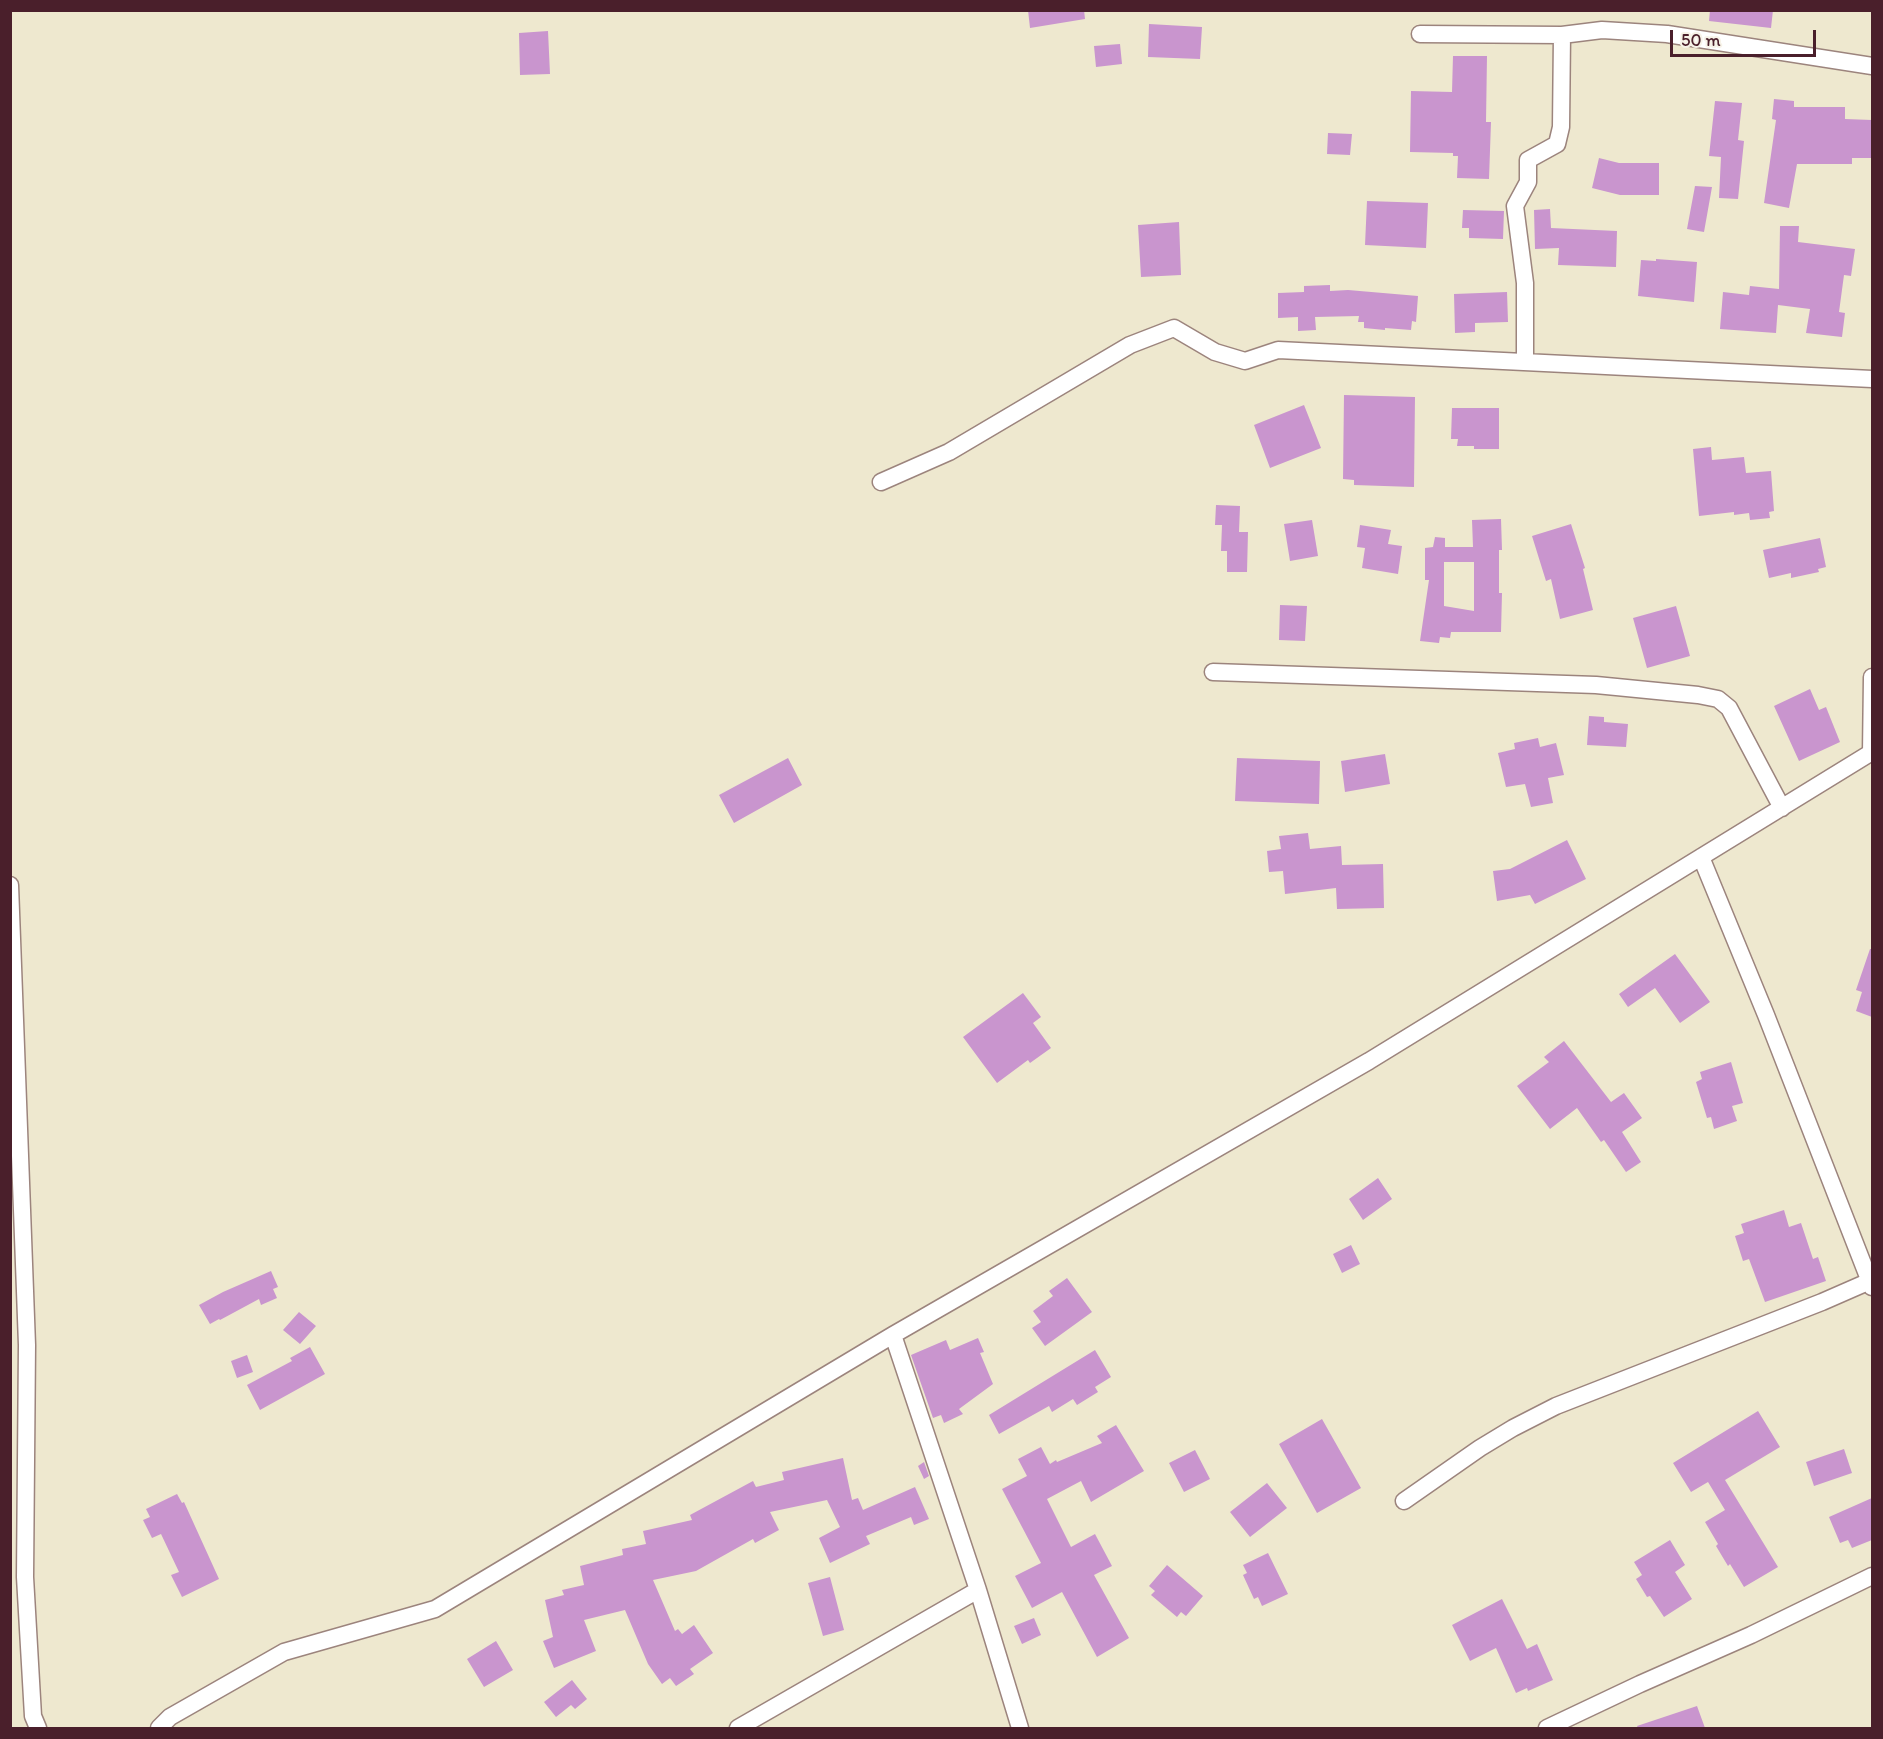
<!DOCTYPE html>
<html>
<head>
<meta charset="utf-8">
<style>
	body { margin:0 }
	#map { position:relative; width:1883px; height:1739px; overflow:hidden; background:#eee8cf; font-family:Itim,sans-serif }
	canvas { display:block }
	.frame { position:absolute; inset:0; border:12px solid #4a1f2b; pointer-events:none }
	.scale { position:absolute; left:1670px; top:30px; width:146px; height:27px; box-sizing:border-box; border:3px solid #4a1f2b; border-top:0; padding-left:8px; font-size:18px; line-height:21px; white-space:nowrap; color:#4a1f2b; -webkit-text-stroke:4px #f7f3e8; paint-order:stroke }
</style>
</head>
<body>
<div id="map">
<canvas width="1883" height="1739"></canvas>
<div class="frame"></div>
<div class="scale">50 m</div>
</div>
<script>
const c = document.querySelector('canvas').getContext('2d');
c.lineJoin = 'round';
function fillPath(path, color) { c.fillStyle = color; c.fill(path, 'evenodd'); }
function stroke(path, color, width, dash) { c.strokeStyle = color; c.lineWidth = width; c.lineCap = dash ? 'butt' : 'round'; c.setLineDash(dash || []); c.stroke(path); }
fillPath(new Path2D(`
	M 1028,10 L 1084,10 L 1085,19 L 1030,28 Z
	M 1710,10 L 1773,10 L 1771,28 L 1709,21 Z
	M 1149,24 L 1202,27 L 1200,59 L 1148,57 Z
	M 548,31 L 550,74 L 520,75 L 519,33 Z
	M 1120,44 L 1122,64 L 1096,67 L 1094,46 Z
	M 1453,56 L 1487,56 L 1486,122 L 1491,122 L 1489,179 L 1457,178 L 1458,156 L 1453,156 L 1453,153 L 1410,152 L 1411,91 L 1452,92 Z
	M 1774,99 L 1794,101 L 1794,107 L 1845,107 L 1845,119 L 1872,120 L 1872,158 L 1852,158 L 1852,164 L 1797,164 L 1789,208 L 1764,203 L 1776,120 L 1772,119 Z
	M 1715,101 L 1742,103 L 1738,140 L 1744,141 L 1738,199 L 1719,198 L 1721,157 L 1709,156 Z
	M 1328,133 L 1352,134 L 1350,155 L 1327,154 Z
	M 1599,158 L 1619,163 L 1659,163 L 1659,195 L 1620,195 L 1592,188 Z
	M 1695,186 L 1712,187 L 1704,232 L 1687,229 Z
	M 1367,201 L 1428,203 L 1426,248 L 1365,245 Z
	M 1550,209 L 1551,228 L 1617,231 L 1616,267 L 1558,265 L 1559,248 L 1535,249 L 1534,210 Z
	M 1463,210 L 1504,211 L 1503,239 L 1469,238 L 1469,228 L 1462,228 Z
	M 1179,222 L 1181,275 L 1141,277 L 1138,225 Z
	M 1780,226 L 1799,226 L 1798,242 L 1855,249 L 1851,276 L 1844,275 L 1839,312 L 1845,313 L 1842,337 L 1806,333 L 1810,309 L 1778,305 L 1776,333 L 1720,329 L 1723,292 L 1749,295 L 1750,286 L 1779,289 Z
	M 1656,259 L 1697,262 L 1694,302 L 1638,296 L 1641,260 L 1656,261 Z
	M 1330,285 L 1330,291 L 1348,290 L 1418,296 L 1416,322 L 1412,321 L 1411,330 L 1385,328 L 1385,330 L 1364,328 L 1364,322 L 1358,322 L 1359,316 L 1315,317 L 1316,330 L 1298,331 L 1298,317 L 1278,318 L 1278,293 L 1304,292 L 1304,286 Z
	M 1507,292 L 1508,322 L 1475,323 L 1475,332 L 1455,333 L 1454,294 Z
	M 1344,395 L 1415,397 L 1414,487 L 1354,485 L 1354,480 L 1343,479 Z
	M 1304,405 L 1321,448 L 1270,468 L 1254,425 Z
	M 1452,408 L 1499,408 L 1499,449 L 1474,449 L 1474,446 L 1457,446 L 1458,439 L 1451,439 Z
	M 1711,447 L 1712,460 L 1744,457 L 1746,473 L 1771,471 L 1774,511 L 1769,512 L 1770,518 L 1750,520 L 1749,513 L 1734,515 L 1734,512 L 1699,516 L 1693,449 Z
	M 1216,505 L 1240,506 L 1239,532 L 1248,532 L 1247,572 L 1227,572 L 1227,551 L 1221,551 L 1222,525 L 1215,525 Z
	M 1501,519 L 1502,550 L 1499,550 L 1499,593 L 1502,593 L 1501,632 L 1451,632 L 1450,638 L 1440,637 L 1439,643 L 1420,641 L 1429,580 L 1425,580 L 1425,548 L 1433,547 L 1435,537 L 1445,538 L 1445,547 L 1473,547 L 1472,520 ZM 1444,562 L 1474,562 L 1474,611 L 1444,606 Z
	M 1312,520 L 1318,556 L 1290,561 L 1284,524 Z
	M 1571,524 L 1585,568 L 1583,569 L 1593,610 L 1560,619 L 1551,579 L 1546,581 L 1532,536 Z
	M 1360,525 L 1391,530 L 1388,544 L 1402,546 L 1398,574 L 1362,568 L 1365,548 L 1357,547 Z
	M 1820,538 L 1826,567 L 1818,569 L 1819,572 L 1791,578 L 1791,573 L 1769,578 L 1763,550 Z
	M 1280,605 L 1307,606 L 1305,641 L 1279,640 Z
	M 1676,606 L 1690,656 L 1647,668 L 1633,618 Z
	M 1810,689 L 1819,710 L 1826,707 L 1840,742 L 1799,761 L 1774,706 Z
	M 1589,716 L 1604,717 L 1604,722 L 1628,724 L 1626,747 L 1587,745 Z
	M 1538,738 L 1540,747 L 1556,743 L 1564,775 L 1548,778 L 1553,803 L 1531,807 L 1525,784 L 1506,787 L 1498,753 L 1515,749 L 1514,743 Z
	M 1385,754 L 1390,784 L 1345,792 L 1341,761 Z
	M 788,758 L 802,785 L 734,823 L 719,795 Z
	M 1237,758 L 1320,761 L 1319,804 L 1235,801 Z
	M 1308,833 L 1310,849 L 1341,846 L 1342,865 L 1383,864 L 1384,908 L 1337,909 L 1336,888 L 1285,894 L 1283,871 L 1269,872 L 1267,851 L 1281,849 L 1279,836 Z
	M 1567,840 L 1586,879 L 1535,904 L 1530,895 L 1497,901 L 1493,871 L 1510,869 Z
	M 1870,949 L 1872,949 L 1872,1017 L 1856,1011 L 1862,992 L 1856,990 Z
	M 1675,954 L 1710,1002 L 1680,1023 L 1655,988 L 1628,1007 L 1619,994 Z
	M 1023,993 L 1041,1017 L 1033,1023 L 1051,1048 L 1030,1063 L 1028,1060 L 997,1083 L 963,1037 Z
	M 1564,1041 L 1611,1102 L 1624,1093 L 1642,1118 L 1622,1132 L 1641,1162 L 1626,1172 L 1604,1140 L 1601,1142 L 1577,1108 L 1550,1129 L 1517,1086 L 1549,1062 L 1544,1057 Z
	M 1731,1062 L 1743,1103 L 1732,1106 L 1737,1121 L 1714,1129 L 1711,1117 L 1707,1118 L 1696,1082 L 1702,1079 L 1700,1072 Z
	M 1378,1178 L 1392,1199 L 1363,1220 L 1349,1199 Z
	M 1784,1210 L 1789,1227 L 1801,1223 L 1813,1259 L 1818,1257 L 1826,1281 L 1765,1302 L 1749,1259 L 1743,1261 L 1735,1236 L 1744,1233 L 1741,1224 Z
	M 1351,1245 L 1360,1264 L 1342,1273 L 1333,1254 Z
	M 271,1271 L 278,1287 L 273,1289 L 277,1298 L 261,1305 L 259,1299 L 220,1320 L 219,1319 L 210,1324 L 199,1305 L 223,1292 Z
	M 1067,1278 L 1092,1312 L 1045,1346 L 1032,1328 L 1041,1322 L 1033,1311 L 1053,1296 L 1049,1291 Z
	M 299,1312 L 316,1326 L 300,1344 L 283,1330 Z
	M 978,1338 L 984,1352 L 980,1353 L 993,1384 L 959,1409 L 963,1414 L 944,1423 L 941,1415 L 933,1418 L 911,1355 L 946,1340 L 950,1350 Z
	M 310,1347 L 325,1374 L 260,1410 L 247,1385 L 292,1361 L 290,1358 Z
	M 1095,1350 L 1111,1377 L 1095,1387 L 1098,1392 L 1077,1405 L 1073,1399 L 1052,1412 L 1049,1406 L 999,1434 L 989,1415 Z
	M 247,1355 L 253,1372 L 237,1378 L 231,1361 Z
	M 1758,1411 L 1780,1447 L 1725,1480 L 1778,1567 L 1744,1587 L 1730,1564 L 1728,1566 L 1716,1546 L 1718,1544 L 1705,1522 L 1725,1510 L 1708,1482 L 1691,1492 L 1673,1463 Z
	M 1322,1419 L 1361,1488 L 1317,1513 L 1279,1444 Z
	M 1116,1425 L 1144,1471 L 1091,1502 L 1081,1481 L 1047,1499 L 1071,1547 L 1095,1534 L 1112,1566 L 1094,1575 L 1129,1638 L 1097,1657 L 1062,1592 L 1032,1608 L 1015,1576 L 1041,1563 L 1002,1489 L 1027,1476 L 1018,1459 L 1041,1447 L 1050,1464 L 1056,1460 L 1057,1462 L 1102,1443 L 1097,1436 Z
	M 1844,1449 L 1852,1473 L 1814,1486 L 1806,1462 Z
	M 1195,1450 L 1210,1479 L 1184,1492 L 1169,1463 Z
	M 843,1458 L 852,1500 L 858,1498 L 863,1510 L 915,1487 L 929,1519 L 914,1525 L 911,1517 L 866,1536 L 870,1544 L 830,1563 L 819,1538 L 840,1527 L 827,1500 L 770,1512 L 779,1530 L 755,1543 L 753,1539 L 696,1571 L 653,1580 L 675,1631 L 678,1629 L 682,1634 L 694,1625 L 713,1653 L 690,1669 L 694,1674 L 676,1686 L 670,1678 L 662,1684 L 648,1664 L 625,1610 L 584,1620 L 596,1651 L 554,1668 L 543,1641 L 553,1637 L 545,1600 L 564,1595 L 562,1590 L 584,1585 L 580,1566 L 623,1555 L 622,1549 L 646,1544 L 643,1531 L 692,1520 L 690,1515 L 753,1481 L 756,1487 L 784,1480 L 782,1472 Z
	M 924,1462 L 929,1476 L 924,1479 L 918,1466 Z
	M 1267,1483 L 1287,1508 L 1250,1537 L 1230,1512 Z
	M 177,1494 L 182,1503 L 184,1502 L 219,1579 L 182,1597 L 171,1575 L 179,1572 L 161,1534 L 152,1538 L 143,1520 L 150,1517 L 146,1509 Z
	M 1872,1498 L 1872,1540 L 1852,1548 L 1848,1540 L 1840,1543 L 1829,1517 Z
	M 1670,1540 L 1685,1565 L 1675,1572 L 1692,1599 L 1664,1617 L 1650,1596 L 1647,1597 L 1636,1579 L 1642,1575 L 1634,1562 Z
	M 1268,1553 L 1288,1594 L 1262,1606 L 1258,1597 L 1254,1599 L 1243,1575 L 1247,1573 L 1243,1565 Z
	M 1167,1565 L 1203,1596 L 1186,1616 L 1181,1612 L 1177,1617 L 1151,1595 L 1155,1591 L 1149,1586 Z
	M 830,1577 L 844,1630 L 823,1636 L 808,1583 Z
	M 1502,1599 L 1527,1649 L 1537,1644 L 1553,1680 L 1528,1691 L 1527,1688 L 1516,1693 L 1496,1648 L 1470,1661 L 1452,1625 Z
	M 1034,1618 L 1041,1635 L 1022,1644 L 1014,1626 Z
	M 496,1641 L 513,1670 L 484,1687 L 467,1659 Z
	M 572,1680 L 587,1699 L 575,1709 L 571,1705 L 556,1717 L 544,1702 Z
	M 1697,1706 L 1705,1728 L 1638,1728 L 1637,1726 Z`), '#c995ce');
const street = new Path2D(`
	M 1420,34 L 1562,35 L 1602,30 L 1667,34 L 1872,66
	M 1525,361 L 1525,283 L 1515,206 L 1528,182 L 1528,160 L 1557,144 L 1561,127 L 1562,35
	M 881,482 L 949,452 L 1130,345 L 1174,328 L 1215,352 L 1245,361 L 1278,350 L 1872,379
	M 1213,672 L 1596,685 L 1698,695 L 1718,699 L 1729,708 L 1782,808
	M 1871,753 L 1872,677
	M 1701,857 L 1766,1015 L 1872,1287
	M 10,885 L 27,1345 L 25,1577 L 33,1716 L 38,1728
	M 893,1335 L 978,1590 L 1020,1728
	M 1404,1501 L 1480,1448 L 1513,1428 L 1556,1406 L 1822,1302 L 1870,1281
	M 159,1728 L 170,1717 L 284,1652 L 435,1609 L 893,1335 L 1369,1061 L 1872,752
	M 738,1728 L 978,1590
	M 1547,1728 L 1640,1684 L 1751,1635 L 1872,1576`);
stroke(street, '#9c847d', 19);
stroke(street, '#fff', 16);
</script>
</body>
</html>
